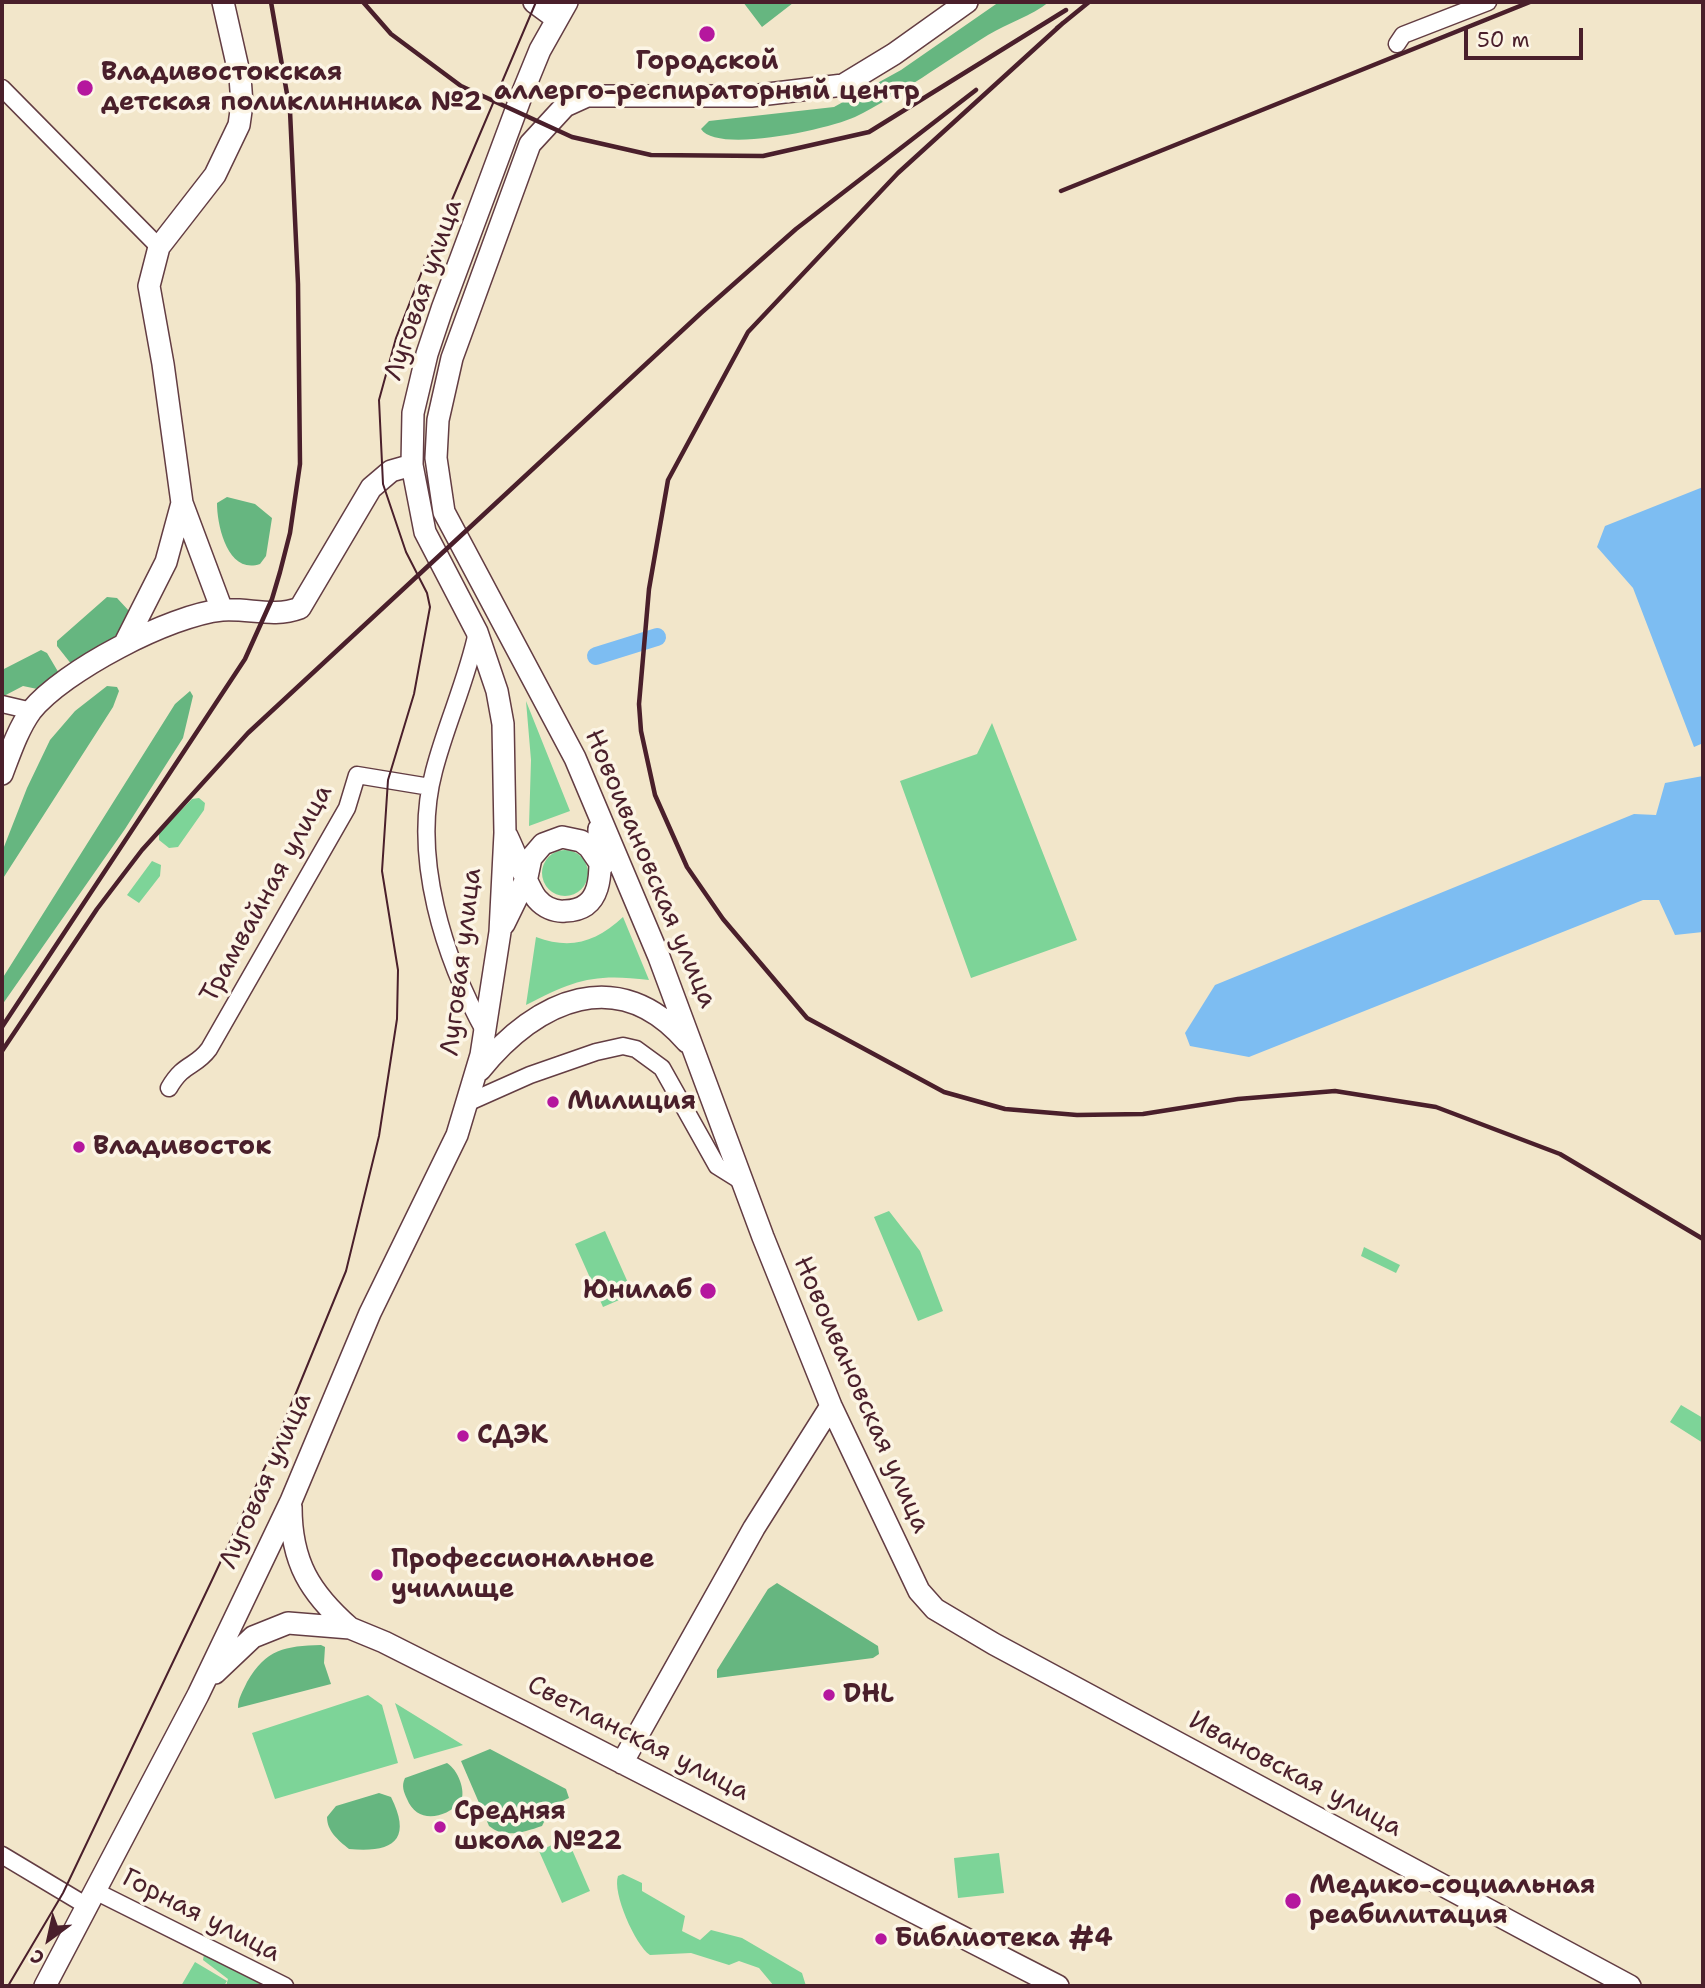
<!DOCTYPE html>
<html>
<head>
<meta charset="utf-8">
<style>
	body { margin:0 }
	#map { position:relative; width:1705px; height:1988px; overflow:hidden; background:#f2e6ca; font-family:"Shantell Sans",sans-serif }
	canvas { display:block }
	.frame { position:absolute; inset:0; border:4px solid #4a1f2b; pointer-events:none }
	.north { position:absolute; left:14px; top:1904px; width:70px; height:70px; -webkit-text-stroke:5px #fcf5e5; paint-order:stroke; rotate:213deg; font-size:19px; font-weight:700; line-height:28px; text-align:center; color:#4a1f2b }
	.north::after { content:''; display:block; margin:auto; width:24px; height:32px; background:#4a1f2b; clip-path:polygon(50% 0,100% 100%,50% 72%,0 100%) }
	.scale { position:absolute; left:1464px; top:28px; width:119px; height:32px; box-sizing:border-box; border:4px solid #4a1f2b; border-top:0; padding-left:9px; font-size:21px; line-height:24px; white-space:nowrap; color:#4a1f2b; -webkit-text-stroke:5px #fcf5e5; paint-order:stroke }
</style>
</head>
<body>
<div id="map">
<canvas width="1705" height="1988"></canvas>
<div class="frame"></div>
<div class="north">С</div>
<div class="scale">50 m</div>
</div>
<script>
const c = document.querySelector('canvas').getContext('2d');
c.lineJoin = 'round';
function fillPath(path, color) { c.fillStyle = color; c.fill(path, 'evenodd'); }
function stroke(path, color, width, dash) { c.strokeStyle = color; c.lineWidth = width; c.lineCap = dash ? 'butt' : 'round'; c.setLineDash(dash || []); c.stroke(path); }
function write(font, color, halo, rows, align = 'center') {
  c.font = font + ' "Shantell Sans",sans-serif'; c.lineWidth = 7; c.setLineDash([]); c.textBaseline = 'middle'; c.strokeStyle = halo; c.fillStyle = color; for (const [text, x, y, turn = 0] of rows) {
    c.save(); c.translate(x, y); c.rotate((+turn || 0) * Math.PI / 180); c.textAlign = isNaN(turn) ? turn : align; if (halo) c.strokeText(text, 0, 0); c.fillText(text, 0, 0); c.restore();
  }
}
fillPath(new Path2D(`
	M 526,701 L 570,811 L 529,826 L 531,760 Z
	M 992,723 L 1077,940 L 971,978 L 900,781 L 977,754 Z
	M 199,798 L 205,803 L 204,810 L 178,847 L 169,848 L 159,840 L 159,833 L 192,799 Z
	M542 873a23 23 0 1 1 46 0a23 23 0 1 1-46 0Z
	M 152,861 L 161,865 L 160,876 L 139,903 L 127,895 Z
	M 623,917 L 649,980 C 594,973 574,980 526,1005 L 536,937 C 571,950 596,942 623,917 Z
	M 889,1211 L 920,1251 L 943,1311 L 918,1321 L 874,1217 Z
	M 605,1231 L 633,1294 L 603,1307 L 575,1244 Z
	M 1364,1247 L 1400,1265 L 1396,1273 L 1361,1256 Z
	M 1681,1405 L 1703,1418 L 1703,1443 L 1670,1422 Z
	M 368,1695 L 382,1705 L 398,1763 L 275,1799 L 252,1733 Z
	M 395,1703 L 463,1745 L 414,1759 Z
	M 567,1838 L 590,1891 L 562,1903 L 539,1851 Z
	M 999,1853 L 1004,1893 L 958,1898 L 954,1858 Z
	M 623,1874 L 642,1883 L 642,1891 L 685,1916 L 682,1931 L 700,1940 L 711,1930 L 742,1938 L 802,1973 L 806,1986 L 774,1986 L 759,1968 L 739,1961 L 729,1965 L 691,1953 L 650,1955 C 635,1945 612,1892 618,1876 Z
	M 204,1954 L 210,1955 L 267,1986 L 226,1986 L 228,1979 L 203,1960 Z
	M 195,1962 L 227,1981 L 224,1986 L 181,1986 Z`), '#7dd498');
fillPath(new Path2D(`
	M 743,2 L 792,2 L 793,3 L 762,27 Z
	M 999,2 L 1049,2 C 1031,16 1008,23 988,35 C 946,61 898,96 855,117 C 829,129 717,154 701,129 L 709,121 L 834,107 L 901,70 Z
	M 227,497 L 255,504 L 272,518 L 266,556 L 260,564 C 228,575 217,526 217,503 Z
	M 107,597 L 117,598 L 130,612 L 123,630 L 77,665 L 72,665 L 57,646 L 57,641 Z
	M 41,650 L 47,653 L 60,675 L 42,690 L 23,686 L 2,697 L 2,670 Z
	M 107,686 L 117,687 L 119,691 L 113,707 L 2,880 L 2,852 L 27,788 L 50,740 L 75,711 Z
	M 190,691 L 193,696 L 183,738 L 125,829 L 2,1005 L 2,979 L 175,704 Z
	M 777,1583 L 878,1646 L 879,1654 L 873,1658 L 717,1678 L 717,1670 L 768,1589 Z
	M 321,1645 L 325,1647 L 324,1663 L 331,1684 L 238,1708 C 238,1698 243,1691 247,1682 C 266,1649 285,1646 321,1645 Z
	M 490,1749 L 566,1789 L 569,1798 L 552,1806 L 542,1826 C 524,1832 505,1839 489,1826 L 461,1761 Z
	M 447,1763 C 458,1770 466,1790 461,1802 C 444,1819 417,1824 407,1799 C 404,1792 401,1786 405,1778 Z
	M 379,1793 L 391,1797 C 413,1841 392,1853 349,1849 C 338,1840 327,1831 327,1817 L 336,1806 Z`), '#66b680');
fillPath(new Path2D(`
	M 1703,487 L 1703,750 L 1701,744 L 1694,747 L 1633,588 L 1597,547 L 1605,526 Z
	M 1703,776 L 1703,932 L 1675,935 L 1659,900 L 1643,900 L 1249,1057 L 1190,1046 L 1185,1033 L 1215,985 L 1634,814 L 1656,815 L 1665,783 Z`), '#7dbdf2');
stroke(new Path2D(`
	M 596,656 L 657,637`), '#7dbdf2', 18);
const minor = new Path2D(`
	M 1397,44 L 1403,35 L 1488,2
	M 2,88 L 159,247
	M 477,632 C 467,680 446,724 434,771 C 411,857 444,959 486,1034
	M 2,704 L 32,711
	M 169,1088 C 184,1062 195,1068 209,1049 L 347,808 L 357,775 L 430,787
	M 467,1103 L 530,1075 L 596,1052 L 623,1046 L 636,1049 L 662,1068 L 717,1166 L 741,1181
	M 2,1855 L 87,1906
	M 95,1891 L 285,1986`);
const major = new Path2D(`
	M 534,2 L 557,19
	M 967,2 L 894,54 L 843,85 L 751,96 L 587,96 L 565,106 L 530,144 L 452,358 L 438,420 L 436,458 L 444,512 L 575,758 L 659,957 L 763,1237 L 831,1406 L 919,1591 L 935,1609 L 994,1644 L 1630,1986
	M 222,610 L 182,503 L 163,364 L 149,286 L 159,247 L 215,175 L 239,125 L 242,104 L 240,77 L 223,2
	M 125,643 L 166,562 L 182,503
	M 2,774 C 10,753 18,729 31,711 C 63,671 170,615 222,610 C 250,608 273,618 300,608 L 371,488 L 391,471 L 412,465
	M 507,836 C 514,850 529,890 537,899 C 544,907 554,912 565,911 C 610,910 599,858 599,829
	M 504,924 L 527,877 L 531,858 L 543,844 L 562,837 L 581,841 L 589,847 L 602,866
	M 480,1070 C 537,999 619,963 687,1042
	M 291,1507 C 291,1562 310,1593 350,1628
	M 215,1673 L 253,1637 L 288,1623 L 350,1628 L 384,1642 L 529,1715 L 1058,1986
	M 622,1763 L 754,1528 L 831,1406
	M 45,1986 L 198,1695 L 291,1501 L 370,1313 L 457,1135 L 481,1055 L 500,932 L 505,833 L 503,724 L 497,691 L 477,632 L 425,532 L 412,465 L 413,413 L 427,354 L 442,309 L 522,94 L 540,50 L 567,2`);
stroke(minor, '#633d43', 19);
stroke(major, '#633d43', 24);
stroke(minor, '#fff', 16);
stroke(major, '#fff', 21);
stroke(new Path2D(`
	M 8,1986 L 63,1893 L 212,1580 L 271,1454 L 346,1271 L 379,1136 L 397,1019 L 398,970 L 382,871 L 388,780 L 414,694 L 430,607 L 427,593 L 406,552 L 383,484 L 379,400 L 396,338 L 426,261 L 536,2`), '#4a1f2b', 2);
stroke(new Path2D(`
	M 363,2 L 391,34 L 461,86 L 572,137 L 651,155 L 763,156 L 869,132 L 1066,10
	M 1063,23 L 898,173 L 748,332 L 668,480 L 649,589 L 639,704 L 641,731 L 655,795 L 687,867 L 723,919 L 807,1018 L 944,1092 L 1005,1109 L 1077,1115 L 1143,1114 L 1238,1099 L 1335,1091 L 1436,1107 L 1560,1154 L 1703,1239
	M 1057,28 L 1089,2
	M 1061,191 L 1530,2
	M 2,1027 L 245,659 L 272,599 L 280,572 L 290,533 L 300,464 L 298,284 L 290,111 L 271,2
	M 2,1051 L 97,909 L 142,850 L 248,733 L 701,313 L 796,229 L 976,90`), '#4a1f2b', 4.5);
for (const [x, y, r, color] of [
	[707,34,9,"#b5179e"],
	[85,88,9,"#b5179e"],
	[553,1102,7,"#b5179e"],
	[79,1147,7,"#b5179e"],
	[708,1291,9,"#b5179e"],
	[463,1436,7,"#b5179e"],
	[377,1575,7,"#b5179e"],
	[829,1695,7,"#b5179e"],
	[440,1827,7,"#b5179e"],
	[1293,1901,9,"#b5179e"],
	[881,1939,7,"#b5179e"]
]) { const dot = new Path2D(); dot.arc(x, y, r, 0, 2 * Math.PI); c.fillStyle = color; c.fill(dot); stroke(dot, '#fcf5e5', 2.5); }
write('bold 26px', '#4a1f2b', '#fcf5e5', [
	["Городской",707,62,"center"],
	["аллерго-респираторный центр",707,92,"center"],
	["Владивостокская",101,73],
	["детская поликлинника №2",101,103],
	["Милиция",567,1102],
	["Владивосток",93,1147],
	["Юнилаб",692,1291,"right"],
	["СДЭК",477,1436],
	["Профессиональное",391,1560],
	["училище",391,1590],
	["DHL",843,1695],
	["Средняя",454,1812],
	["школа №22",454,1842],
	["Медико-социальная",1309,1886],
	["реабилитация",1309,1916],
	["Библиотека #4",895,1939]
], 'left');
write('26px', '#4a1f2b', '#fcf5e5', [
	["Луговая улица",424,290,-71],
	["Новоивановская улица",650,869,67],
	["Трамвайная улица",267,894,-61],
	["Луговая улица",462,962,-83],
	["Новоивановская улица",861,1395,66],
	["Луговая улица",266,1481,-66],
	["Светланская улица",638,1739,27],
	["Ивановская улица",1295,1775,28],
	["Горная улица",201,1916,27]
]);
</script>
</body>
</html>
